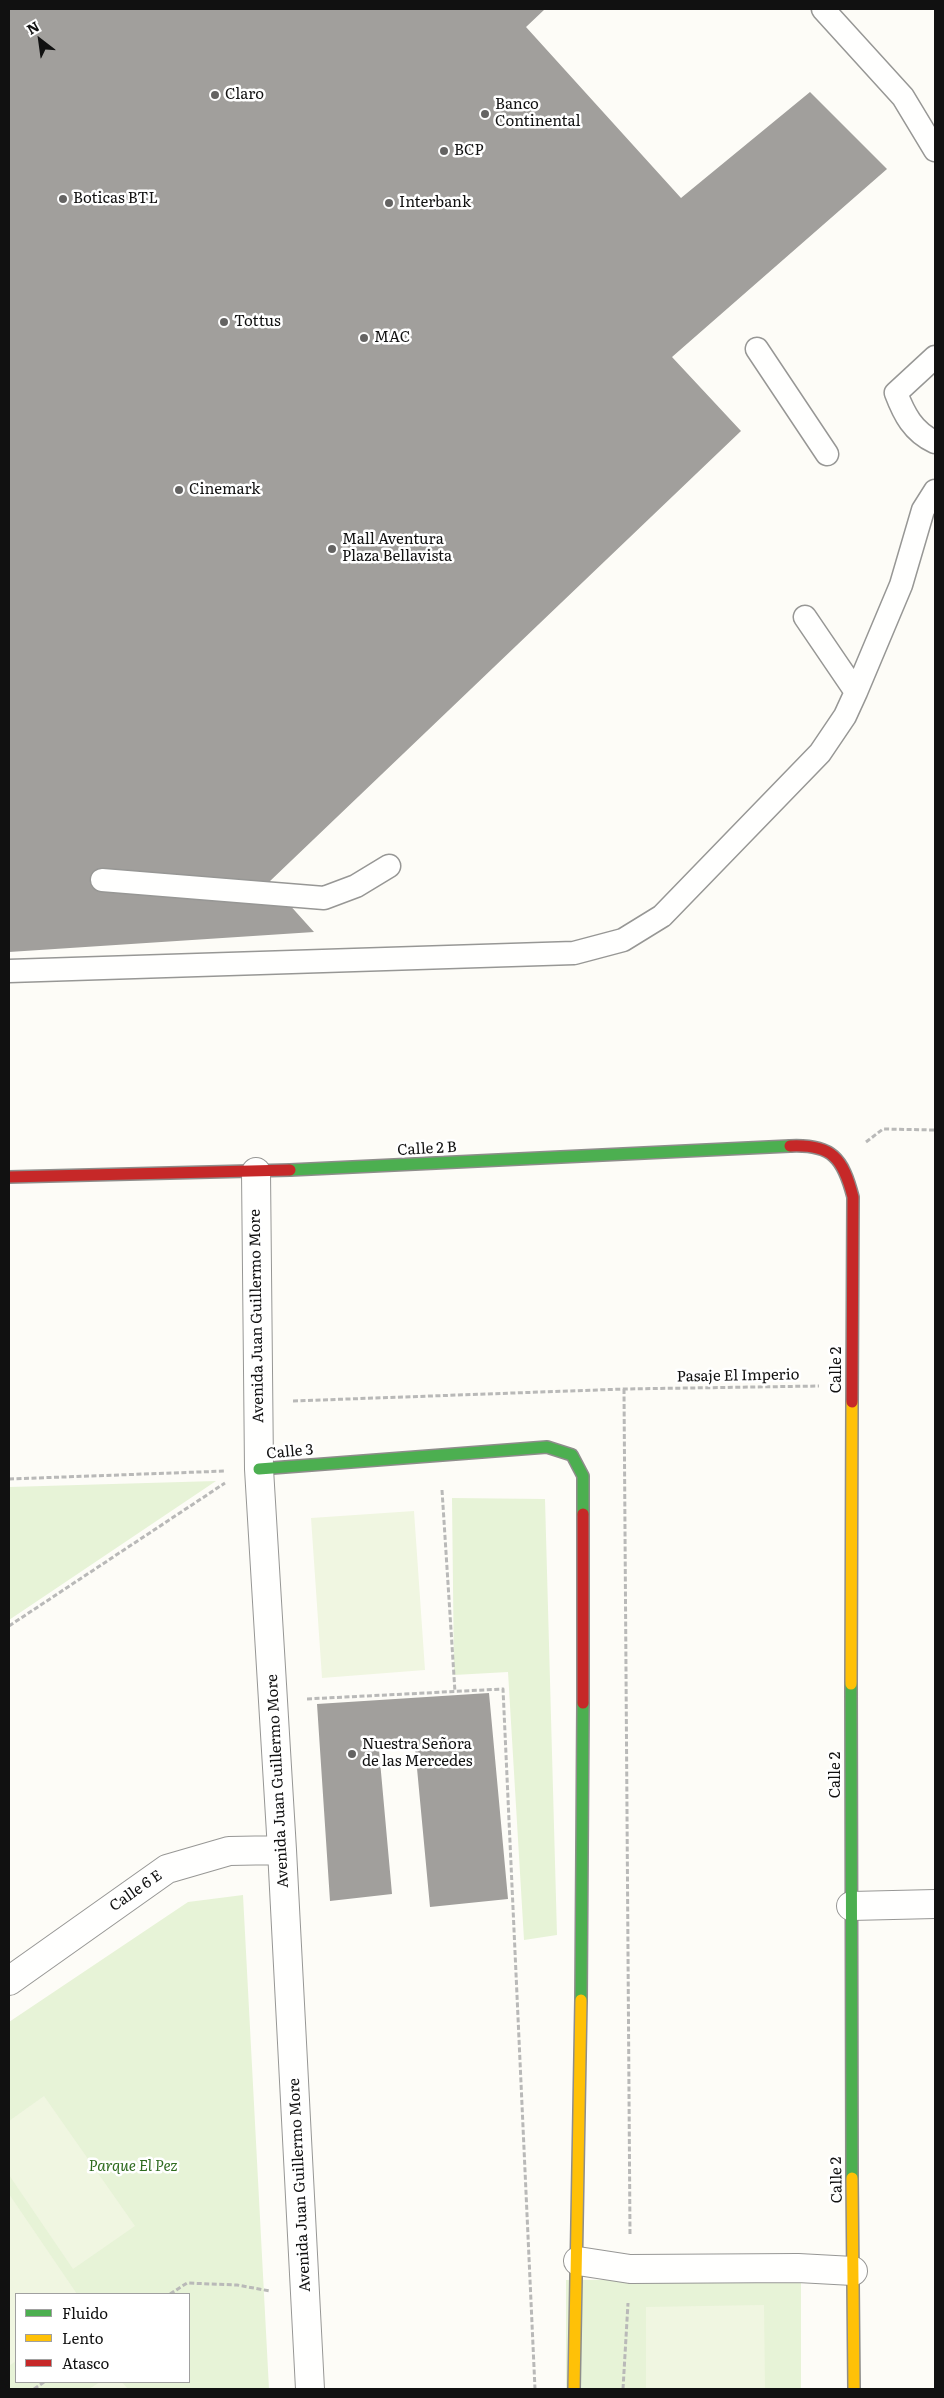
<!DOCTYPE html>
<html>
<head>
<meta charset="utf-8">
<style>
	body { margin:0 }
	#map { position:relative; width:944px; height:2398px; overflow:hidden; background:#fdfcf7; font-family:Literata,serif }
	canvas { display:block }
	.frame { position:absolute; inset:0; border:10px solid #111; pointer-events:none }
	.legend { position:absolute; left:15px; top:2293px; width:175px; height:90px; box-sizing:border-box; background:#fff; border:1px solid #a0a0a0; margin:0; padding:6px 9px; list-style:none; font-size:15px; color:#111 }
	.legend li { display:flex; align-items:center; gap:10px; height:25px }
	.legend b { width:25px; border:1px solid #a0a0a0 }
	.north { position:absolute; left:15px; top:15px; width:50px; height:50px; -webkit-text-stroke:4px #fff; paint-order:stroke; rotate:330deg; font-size:14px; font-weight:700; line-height:20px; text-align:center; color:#111 }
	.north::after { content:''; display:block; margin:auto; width:18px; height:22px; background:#111; clip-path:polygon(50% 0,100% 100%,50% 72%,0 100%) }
</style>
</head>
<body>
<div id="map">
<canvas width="944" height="2398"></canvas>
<div class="frame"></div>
<ul class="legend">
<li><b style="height:6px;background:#4caf50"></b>Fluido</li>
<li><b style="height:6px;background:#ffc107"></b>Lento</li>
<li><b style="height:6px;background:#c62828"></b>Atasco</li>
</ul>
<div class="north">N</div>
</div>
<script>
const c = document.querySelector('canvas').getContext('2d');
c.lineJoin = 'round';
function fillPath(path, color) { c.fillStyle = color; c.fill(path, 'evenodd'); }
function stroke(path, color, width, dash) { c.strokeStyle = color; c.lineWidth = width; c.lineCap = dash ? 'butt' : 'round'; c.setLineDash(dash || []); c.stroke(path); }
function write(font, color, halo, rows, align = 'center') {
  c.font = font + ' Literata,serif'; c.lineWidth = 5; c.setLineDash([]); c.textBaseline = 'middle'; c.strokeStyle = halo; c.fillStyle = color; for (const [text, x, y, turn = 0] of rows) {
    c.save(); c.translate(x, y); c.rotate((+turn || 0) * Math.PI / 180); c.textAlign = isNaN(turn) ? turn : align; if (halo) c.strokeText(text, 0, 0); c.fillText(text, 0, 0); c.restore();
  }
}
fillPath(new Path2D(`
	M 216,1481 L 9,1620 L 9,1487 Z
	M 452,1498 L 545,1499 L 557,1935 L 524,1940 L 508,1672 L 454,1675 Z
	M 243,1895 L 269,2389 L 9,2389 L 9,2022 L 188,1902 ZM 16,2294 L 189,2294 L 189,2382 L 16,2382 Z
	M 801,2279 L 801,2389 L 566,2389 L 566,2280 Z`), '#e7f3d7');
fillPath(new Path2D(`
	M 414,1511 L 425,1670 L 322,1678 L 311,1518 Z
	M 44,2096 L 135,2226 L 73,2269 L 9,2175 L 9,2121 Z
	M 9,2194 L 77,2294 L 16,2294 L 16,2361 L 9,2366 Z
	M 764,2305 L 765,2389 L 646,2389 L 646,2307 Z
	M 100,2382 L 122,2382 L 128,2389 L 89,2389 Z`), '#f0f6e1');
fillPath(new Path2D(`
	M 9,9 L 545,9 L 526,27 L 681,198 L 810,92 L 887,169 L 672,357 L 741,431 L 269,882 L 314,932 L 9,952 Z
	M 489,1693 L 508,1899 L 430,1907 L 415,1747 L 379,1750 L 392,1894 L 330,1901 L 317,1704 Z`), '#a19f9c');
const lane = new Path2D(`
	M 823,9 L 903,97 L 935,150
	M 757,349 L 827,454
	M 935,357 L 896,393 C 904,414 913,432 935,442
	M 805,617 L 856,692
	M 102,880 L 324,898 L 356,886 L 389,866
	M 9,971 L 574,953 L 623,940 L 662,916 L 820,753 L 845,716 L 856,692 L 901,585 L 923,510 L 935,491`);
const street = new Path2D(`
	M 256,1172 L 259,1469 L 282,1850 L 310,2389
	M 851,1906 L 935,1904
	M 9,1981 L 167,1869 L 229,1851 L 282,1850
	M 578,2261 L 630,2269 L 798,2268 L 853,2271`);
const fast = new Path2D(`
	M 290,1170 L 790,1146
	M 259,1469 L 547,1447 L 572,1455 L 583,1476 L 583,1514
	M 851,1684 L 852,2178
	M 581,2000 L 583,1703`);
const slow = new Path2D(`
	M 851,1684 L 852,1402
	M 852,2178 L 854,2389
	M 574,2389 L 581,2000`);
const jam = new Path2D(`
	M 790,1146 C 832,1144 843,1158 853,1197 L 852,1402
	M 9,1177 L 290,1170
	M 583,1703 L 583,1514`);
stroke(lane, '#979795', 25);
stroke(street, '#979795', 30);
stroke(fast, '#8e8d8b', 14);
stroke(slow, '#8e8d8b', 14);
stroke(jam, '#8e8d8b', 14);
stroke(new Path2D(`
	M 866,1142 L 883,1129 L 935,1130
	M 624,1389 L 630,2234
	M 293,1401 L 624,1389 L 819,1386
	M 9,1479 L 226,1471
	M 442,1490 L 455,1692
	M 9,1626 L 225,1483
	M 307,1699 L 503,1689 L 535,2389
	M 170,2294 L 187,2283 L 237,2285 L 270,2291
	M 34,2389 L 44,2382
	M 623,2389 L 628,2303`), '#b9b9b8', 3, [5, 2.5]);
stroke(lane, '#fffffe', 22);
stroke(street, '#fffffe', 28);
stroke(fast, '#4caf50', 11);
stroke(slow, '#ffc107', 11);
stroke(jam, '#c62828', 11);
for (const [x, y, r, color] of [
	[215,95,5,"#646362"],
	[485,114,5,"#646362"],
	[444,151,5,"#646362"],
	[63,199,5,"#646362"],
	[389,203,5,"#646362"],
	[224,322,5,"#646362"],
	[364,338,5,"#646362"],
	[179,490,5,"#646362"],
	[332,549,5,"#646362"],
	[352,1754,5,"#646362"]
]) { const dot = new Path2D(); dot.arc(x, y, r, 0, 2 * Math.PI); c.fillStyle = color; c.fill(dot); stroke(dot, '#fff', 2); }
write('15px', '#111', '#fff', [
	["Claro",225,95],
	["Banco",495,105],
	["Continental",495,122],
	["BCP",454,151],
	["Boticas BTL",73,199],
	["Interbank",399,203],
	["Tottus",234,322],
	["MAC",374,338],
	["Cinemark",189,490],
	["Mall Aventura",342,540],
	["Plaza Bellavista",342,557],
	["Nuestra Señora",362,1745],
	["de las Mercedes",362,1762]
], 'left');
write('15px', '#111', '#fff', [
	["Calle 2 B",427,1149,-3],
	["Avenida Juan Guillermo More",257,1316,-91],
	["Calle 2",837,1370,-90],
	["Pasaje El Imperio",738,1376,-1],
	["Calle 3",290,1452,-5],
	["Calle 2",836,1775,-90],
	["Avenida Juan Guillermo More",278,1781,-93],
	["Calle 6 E",136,1891,-35],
	["Calle 2",837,2180,-91],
	["Avenida Juan Guillermo More",300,2185,-93]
]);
write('italic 15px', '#2f6b1f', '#fff', [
	["Parque El Pez",133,2167]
]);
</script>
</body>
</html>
